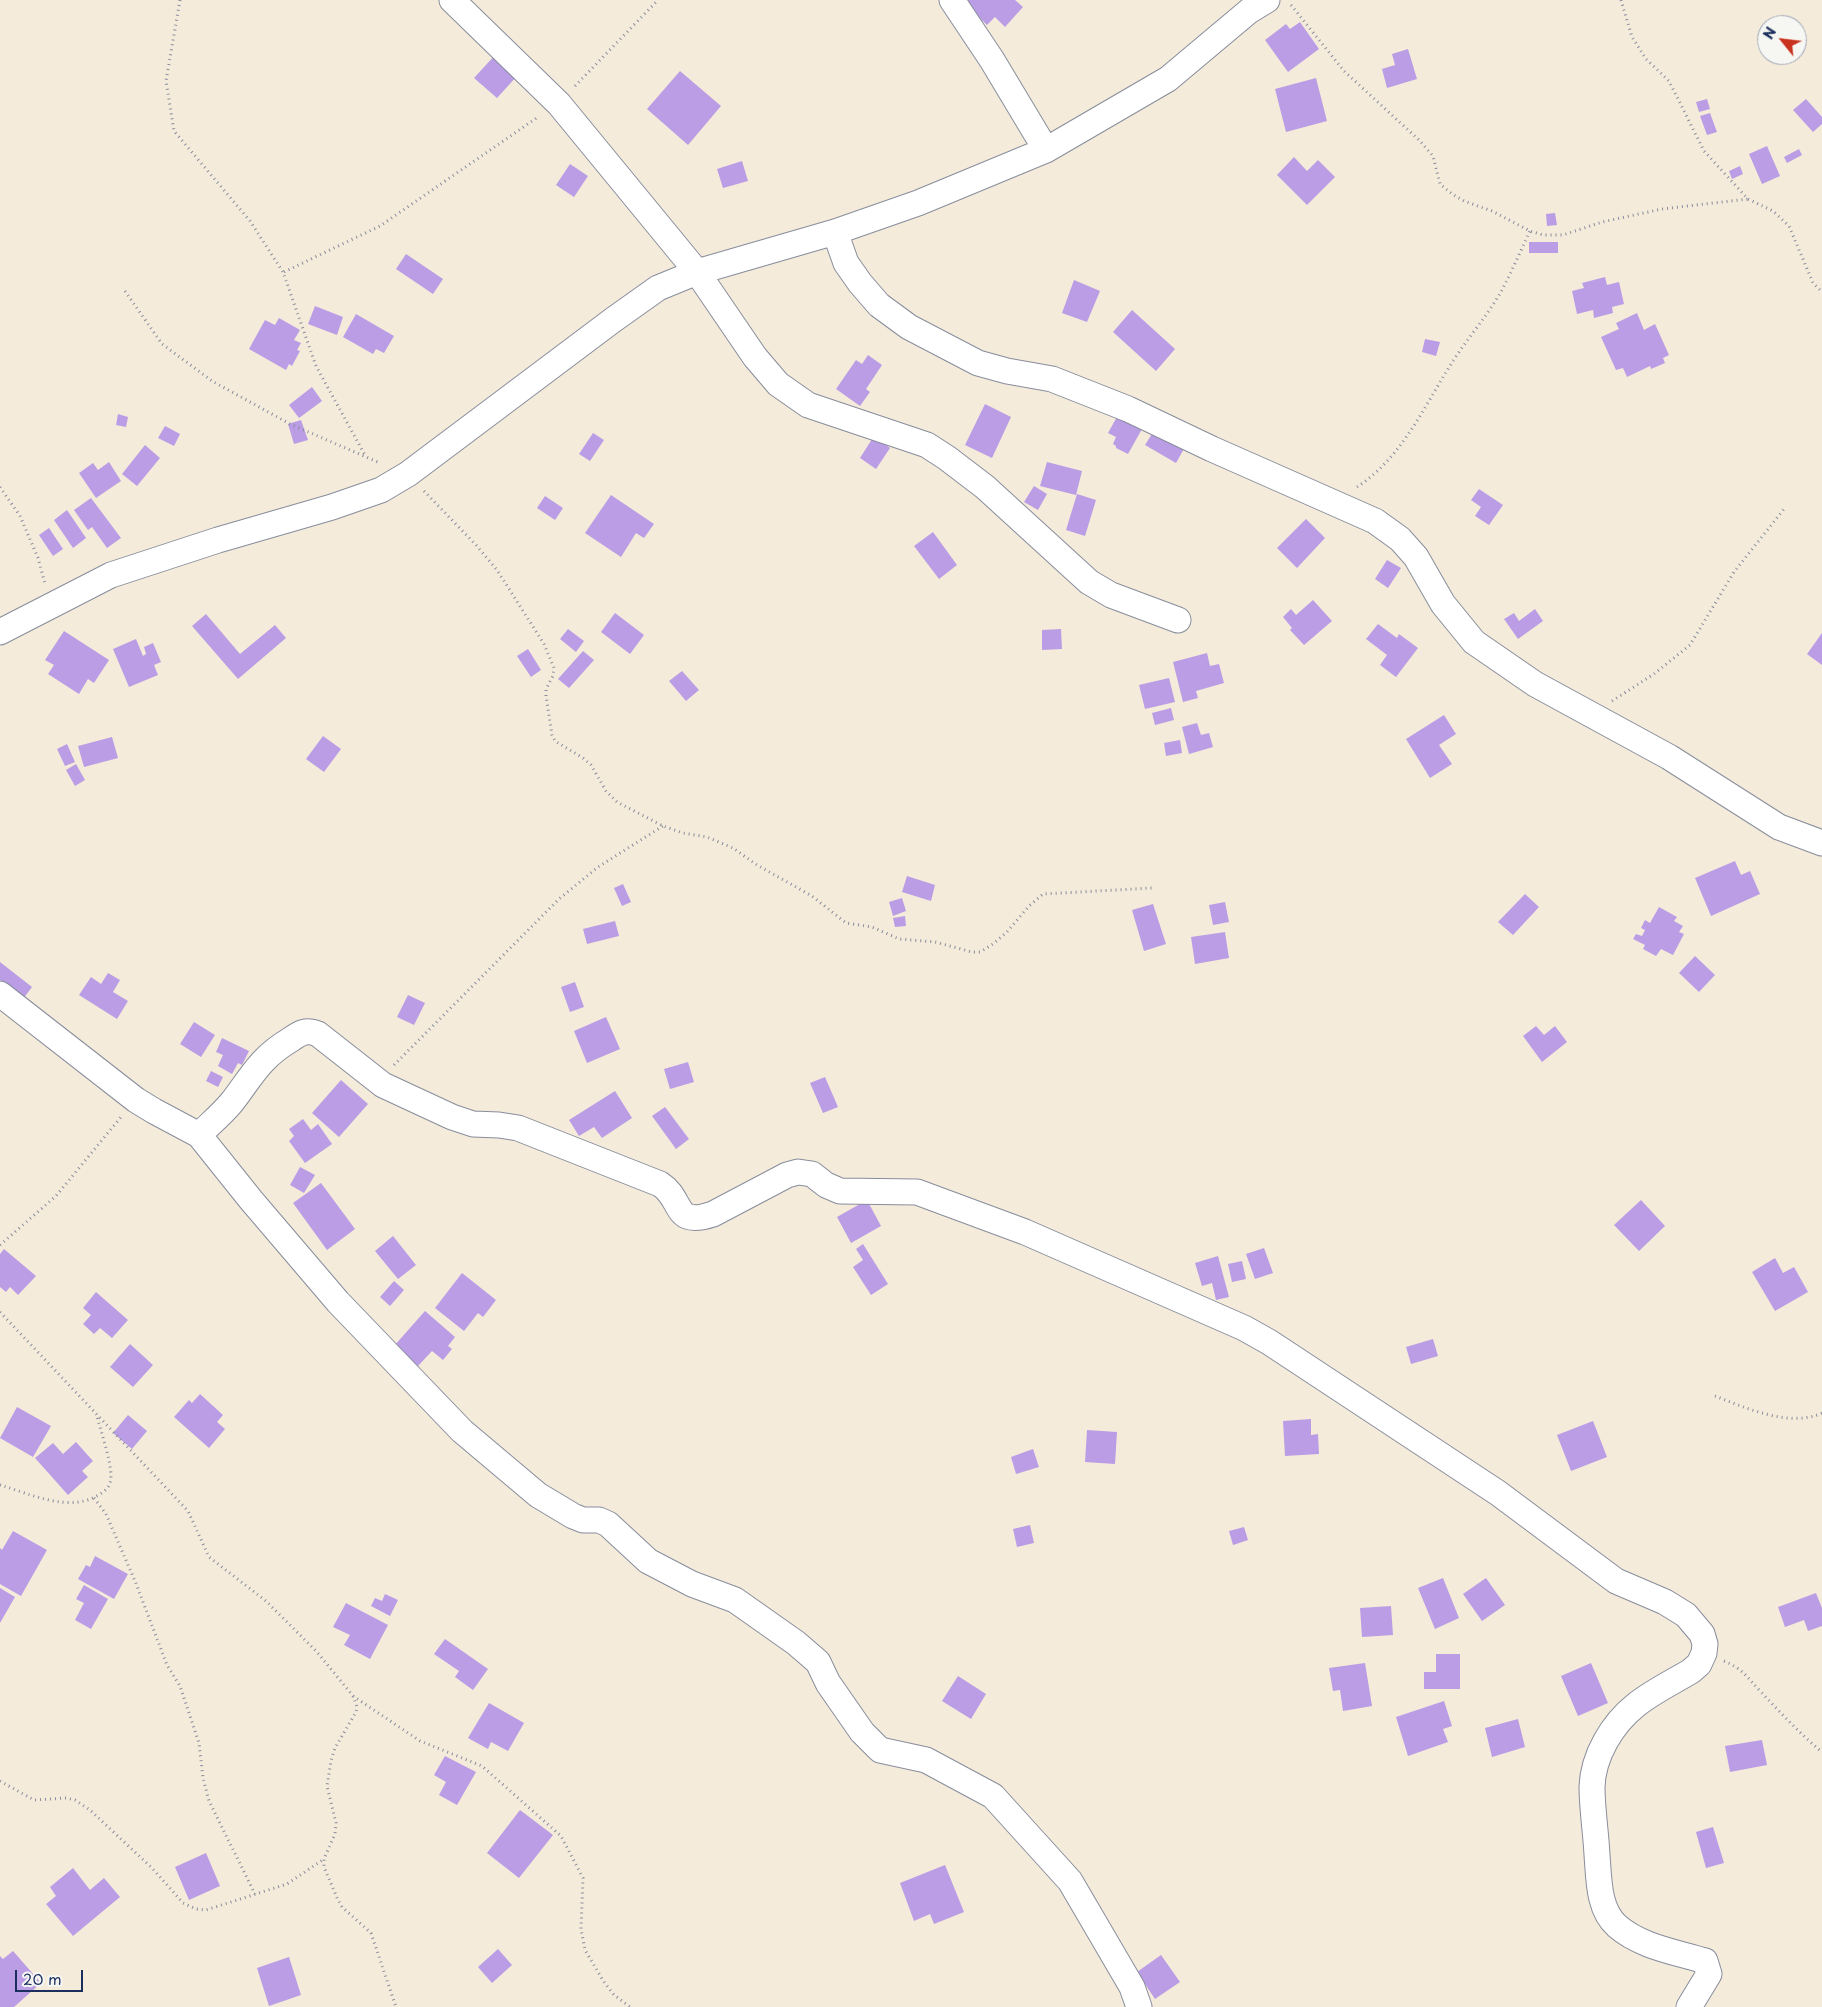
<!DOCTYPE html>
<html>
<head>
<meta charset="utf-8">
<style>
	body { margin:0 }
	#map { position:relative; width:1822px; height:2007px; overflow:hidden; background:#f4ebdb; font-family:"Playpen Sans",sans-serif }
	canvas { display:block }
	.north { position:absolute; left:1757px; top:15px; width:50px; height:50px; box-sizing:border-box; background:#f6f6f2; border:1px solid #9ea6b7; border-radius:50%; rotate:299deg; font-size:14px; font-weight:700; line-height:20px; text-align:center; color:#1b2f5e }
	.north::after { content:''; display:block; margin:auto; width:18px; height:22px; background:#c8321e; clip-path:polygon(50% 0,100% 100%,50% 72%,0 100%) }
	.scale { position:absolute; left:15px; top:1970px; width:68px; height:22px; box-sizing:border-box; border:2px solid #1b2f5e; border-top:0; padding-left:6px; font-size:15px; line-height:18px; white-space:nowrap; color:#1b2f5e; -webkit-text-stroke:4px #f6f6f2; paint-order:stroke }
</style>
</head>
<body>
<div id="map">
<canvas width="1822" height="2007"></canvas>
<div class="north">N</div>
<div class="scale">20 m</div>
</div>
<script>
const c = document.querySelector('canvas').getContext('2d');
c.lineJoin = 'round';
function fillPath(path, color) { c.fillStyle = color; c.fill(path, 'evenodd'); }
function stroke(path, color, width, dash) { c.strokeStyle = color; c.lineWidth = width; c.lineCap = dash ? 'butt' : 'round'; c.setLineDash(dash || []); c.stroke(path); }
fillPath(new Path2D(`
	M 961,0 L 1015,0 L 1023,7 L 1005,27 L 995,17 L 987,25 Z
	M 1300,22 L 1319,49 L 1288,72 L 1265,40 L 1286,24 L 1290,29 Z
	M 1408,49 L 1417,79 L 1387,88 L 1382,69 L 1395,65 L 1392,54 Z
	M 496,54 L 518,75 L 497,98 L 474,78 Z
	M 680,71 L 721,106 L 688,145 L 647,109 Z
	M 1316,78 L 1327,121 L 1286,132 L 1275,89 Z
	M 1707,99 L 1710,109 L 1699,112 L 1696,102 Z
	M 1806,99 L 1822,117 L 1822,124 L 1813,132 L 1793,110 Z
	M 1710,113 L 1717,132 L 1707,135 L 1700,116 Z
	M 1767,146 L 1780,176 L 1762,184 L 1749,154 Z
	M 1799,149 L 1802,155 L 1787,163 L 1784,157 Z
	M 1294,157 L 1307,171 L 1318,160 L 1335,177 L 1307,205 L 1277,175 Z
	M 742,161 L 748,181 L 723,188 L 717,169 Z
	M 570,164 L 588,176 L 574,197 L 556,185 Z
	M 1740,166 L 1743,174 L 1732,179 L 1729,171 Z
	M 1555,213 L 1557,225 L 1547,226 L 1546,214 Z
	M 1529,242 L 1558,242 L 1558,253 L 1529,253 Z
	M 406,254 L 443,279 L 433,294 L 396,269 Z
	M 1605,277 L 1607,285 L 1619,282 L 1624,304 L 1612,307 L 1613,313 L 1594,318 L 1593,310 L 1577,314 L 1572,291 L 1584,288 L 1582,283 Z
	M 1074,280 L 1100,291 L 1087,322 L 1062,313 Z
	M 315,306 L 343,317 L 337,335 L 308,324 Z
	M 1132,310 L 1175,349 L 1156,371 L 1113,332 Z
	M 1637,313 L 1644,330 L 1655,324 L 1669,355 L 1663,358 L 1665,363 L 1651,369 L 1650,366 L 1627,377 L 1623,368 L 1616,370 L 1601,337 L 1619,329 L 1616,323 Z
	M 356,314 L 394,336 L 384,353 L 376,349 L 373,354 L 343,337 Z
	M 279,318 L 300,330 L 294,340 L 301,343 L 297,350 L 300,351 L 292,366 L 289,364 L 286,370 L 249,349 L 265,320 L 275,325 Z
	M 1425,339 L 1440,342 L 1436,356 L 1422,352 Z
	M 868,355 L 882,365 L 866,389 L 870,392 L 860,406 L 836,389 L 856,360 L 862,364 Z
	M 312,387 L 322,401 L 299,418 L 289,405 Z
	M 985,404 L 1011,417 L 992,458 L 965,445 Z
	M 118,414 L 128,417 L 126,427 L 116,425 Z
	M 1118,415 L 1142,429 L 1128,454 L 1116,448 L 1116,446 L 1113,444 L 1116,437 L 1108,433 Z
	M 301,420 L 308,440 L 294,444 L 288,424 Z
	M 165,426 L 180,434 L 174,446 L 158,438 Z
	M 1155,429 L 1185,447 L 1176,463 L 1145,445 Z
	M 593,433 L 604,440 L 590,461 L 579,454 Z
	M 874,436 L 890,448 L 876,469 L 860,458 Z
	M 145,445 L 160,458 L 137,486 L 122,474 Z
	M 109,462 L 121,481 L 96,498 L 79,473 L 93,463 L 98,470 Z
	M 1047,462 L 1082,471 L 1076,495 L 1040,486 Z
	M 1034,486 L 1047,494 L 1038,510 L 1024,502 Z
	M 1479,489 L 1503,505 L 1489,525 L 1475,516 L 1481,507 L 1471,500 Z
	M 1077,494 L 1096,500 L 1085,536 L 1066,530 Z
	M 611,495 L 654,524 L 644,538 L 636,533 L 621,557 L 585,533 Z
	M 545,496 L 563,508 L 555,520 L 537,508 Z
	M 91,498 L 121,538 L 107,548 L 92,527 L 88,530 L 74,510 Z
	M 67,510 L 86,538 L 73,548 L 54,520 Z
	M 1306,519 L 1325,538 L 1297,568 L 1277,548 Z
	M 49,528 L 63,549 L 53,556 L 39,535 Z
	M 933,532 L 957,565 L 939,579 L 914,546 Z
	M 1387,560 L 1401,568 L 1388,588 L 1375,579 Z
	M 1313,600 L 1332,621 L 1304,645 L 1290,630 L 1292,628 L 1283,617 L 1291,609 L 1296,615 Z
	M 1535,609 L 1543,621 L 1518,639 L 1504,619 L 1514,613 L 1519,621 Z
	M 615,613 L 644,635 L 630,654 L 601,632 Z
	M 206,614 L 240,654 L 275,625 L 286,638 L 238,679 L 192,626 Z
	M 1378,624 L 1397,638 L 1399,634 L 1418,648 L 1396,677 L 1380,665 L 1387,655 L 1366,639 Z
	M 568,629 L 584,641 L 576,652 L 560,639 Z
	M 1061,629 L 1062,649 L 1042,650 L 1042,630 Z
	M 64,631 L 109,660 L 94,683 L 88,679 L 79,694 L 48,674 L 54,665 L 45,660 Z
	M 1822,633 L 1822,665 L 1807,654 Z
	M 136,639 L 143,656 L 146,654 L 144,647 L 153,643 L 161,662 L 154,665 L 158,675 L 129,687 L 113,649 Z
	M 528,649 L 541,670 L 531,677 L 517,656 Z
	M 583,651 L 594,660 L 569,688 L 558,679 Z
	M 1207,653 L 1210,666 L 1219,664 L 1224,683 L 1196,691 L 1198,698 L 1183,702 L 1173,662 Z
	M 682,671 L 699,690 L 686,701 L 669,681 Z
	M 1169,678 L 1175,702 L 1145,709 L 1139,685 Z
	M 1171,708 L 1174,720 L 1155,725 L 1152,713 Z
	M 1444,715 L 1456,734 L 1439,745 L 1452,764 L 1430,778 L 1406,739 Z
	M 1197,723 L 1201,735 L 1209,733 L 1213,747 L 1189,754 L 1182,727 Z
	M 323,736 L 341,749 L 324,772 L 306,759 Z
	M 112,737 L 118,758 L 84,767 L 78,746 Z
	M 1180,740 L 1182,753 L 1166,756 L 1164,743 Z
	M 67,744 L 75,762 L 65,766 L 57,749 Z
	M 76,764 L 85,780 L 75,786 L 66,770 Z
	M 1735,861 L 1741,875 L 1750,871 L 1760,894 L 1711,916 L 1695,878 Z
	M 907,876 L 935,885 L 931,901 L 902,892 Z
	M 623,884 L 631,902 L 622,906 L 614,888 Z
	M 1525,894 L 1539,907 L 1513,935 L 1498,922 Z
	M 902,898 L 906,911 L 893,916 L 889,902 Z
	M 1225,902 L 1229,922 L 1213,925 L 1209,905 Z
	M 1153,904 L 1166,944 L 1144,951 L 1132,910 Z
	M 1659,907 L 1677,917 L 1674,921 L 1683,926 L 1679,932 L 1684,934 L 1673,955 L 1661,949 L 1656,956 L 1643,949 L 1645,945 L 1633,939 L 1636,934 L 1642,936 L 1645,930 L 1641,928 L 1645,920 L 1650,923 Z
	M 905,916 L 906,926 L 895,927 L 893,918 Z
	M 615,921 L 619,936 L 587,944 L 583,929 Z
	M 1225,932 L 1229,958 L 1195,964 L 1191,937 Z
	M 1695,956 L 1715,975 L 1699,992 L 1679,973 Z
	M 0,962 L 32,987 L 23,999 L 0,980 Z
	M 108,973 L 120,980 L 113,992 L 128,1001 L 117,1019 L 79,995 L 91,977 L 101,984 Z
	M 575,982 L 584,1007 L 570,1012 L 561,987 Z
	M 408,995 L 425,1003 L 414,1025 L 397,1017 Z
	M 606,1017 L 620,1049 L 587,1063 L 574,1031 Z
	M 194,1022 L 215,1035 L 201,1057 L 180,1044 Z
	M 1536,1026 L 1544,1035 L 1555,1026 L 1567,1042 L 1542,1062 L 1523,1036 Z
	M 222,1038 L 249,1051 L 242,1065 L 238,1063 L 232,1074 L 218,1066 L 223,1055 L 216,1052 Z
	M 688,1062 L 694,1082 L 670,1089 L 664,1069 Z
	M 211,1071 L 223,1077 L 218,1087 L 206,1081 Z
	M 825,1077 L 838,1107 L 823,1113 L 810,1083 Z
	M 341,1080 L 368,1104 L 339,1137 L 312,1113 Z
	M 615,1091 L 632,1118 L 602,1138 L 594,1127 L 579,1136 L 569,1120 Z
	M 665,1107 L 689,1139 L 676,1149 L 652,1116 Z
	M 303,1119 L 311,1130 L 318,1124 L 332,1144 L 305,1163 L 289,1141 L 294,1136 L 289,1129 Z
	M 300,1167 L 315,1175 L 304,1193 L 290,1185 Z
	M 321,1183 L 355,1229 L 327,1250 L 293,1203 Z
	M 867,1200 L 881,1226 L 851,1243 L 837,1217 Z
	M 1641,1200 L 1665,1226 L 1639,1251 L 1614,1225 Z
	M 393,1236 L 416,1265 L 398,1279 L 375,1251 Z
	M 863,1244 L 888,1284 L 871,1295 L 853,1267 L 863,1260 L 856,1249 Z
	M 1264,1248 L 1273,1273 L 1255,1279 L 1246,1254 Z
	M 4,1249 L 36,1276 L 18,1295 L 10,1287 L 6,1292 L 0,1287 L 0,1254 Z
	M 1218,1256 L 1229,1297 L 1216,1300 L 1212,1283 L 1202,1286 L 1195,1263 Z
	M 1775,1258 L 1783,1273 L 1794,1267 L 1808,1292 L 1775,1311 L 1752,1272 Z
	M 1242,1261 L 1246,1279 L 1232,1282 L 1228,1264 Z
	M 462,1273 L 496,1300 L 483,1317 L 478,1313 L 464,1331 L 435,1308 Z
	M 394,1281 L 404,1290 L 390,1306 L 380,1297 Z
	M 96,1292 L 128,1320 L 112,1338 L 100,1328 L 94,1334 L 83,1324 L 91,1315 L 83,1308 Z
	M 425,1311 L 455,1337 L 448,1346 L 452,1349 L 443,1360 L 432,1351 L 418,1366 L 394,1346 Z
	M 1433,1339 L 1438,1356 L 1411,1364 L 1406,1347 Z
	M 130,1344 L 153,1365 L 133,1387 L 110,1367 Z
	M 200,1394 L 223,1415 L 217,1422 L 225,1429 L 209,1448 L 174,1417 L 189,1400 L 192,1403 Z
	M 17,1407 L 51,1426 L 33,1457 L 0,1438 Z
	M 128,1415 L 147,1431 L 132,1449 L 113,1433 Z
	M 1311,1419 L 1311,1435 L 1318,1434 L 1319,1454 L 1285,1456 L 1283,1421 Z
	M 1593,1421 L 1607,1457 L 1571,1471 L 1557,1435 Z
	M 1087,1430 L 1117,1432 L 1115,1464 L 1085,1462 Z
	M 76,1442 L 93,1461 L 82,1471 L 88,1477 L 68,1495 L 35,1458 L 53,1443 L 63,1454 Z
	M 1033,1449 L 1039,1467 L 1016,1474 L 1011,1457 Z
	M 1030,1525 L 1034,1543 L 1017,1547 L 1013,1529 Z
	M 1244,1527 L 1248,1540 L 1233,1545 L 1229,1531 Z
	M 13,1531 L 47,1550 L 21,1596 L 0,1584 L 0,1548 L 2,1550 Z
	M 95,1556 L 128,1574 L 114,1599 L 78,1579 L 86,1565 L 90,1567 Z
	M 1443,1578 L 1459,1618 L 1435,1629 L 1418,1588 Z
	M 1486,1578 L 1505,1605 L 1482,1621 L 1463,1594 Z
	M 84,1585 L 108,1599 L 91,1629 L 75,1620 L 84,1603 L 76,1599 Z
	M 0,1588 L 15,1597 L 0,1623 Z
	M 1816,1593 L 1822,1608 L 1822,1626 L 1808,1631 L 1804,1620 L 1785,1627 L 1778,1607 Z
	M 385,1594 L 398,1600 L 390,1616 L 371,1606 L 375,1598 L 382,1601 Z
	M 346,1603 L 388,1625 L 370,1659 L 344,1645 L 350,1635 L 333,1627 Z
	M 1391,1606 L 1393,1635 L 1362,1637 L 1360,1608 Z
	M 445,1639 L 488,1669 L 473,1690 L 455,1677 L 459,1671 L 434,1654 Z
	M 1436,1654 L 1460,1654 L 1460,1689 L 1424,1689 L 1424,1672 L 1436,1672 Z
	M 1365,1663 L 1372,1706 L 1343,1711 L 1340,1690 L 1333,1691 L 1329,1668 Z
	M 1591,1663 L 1608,1703 L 1578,1716 L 1561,1676 Z
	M 958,1676 L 986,1694 L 971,1719 L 942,1701 Z
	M 1444,1701 L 1452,1726 L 1443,1729 L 1448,1742 L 1408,1756 L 1396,1717 Z
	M 489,1703 L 524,1723 L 508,1751 L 491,1742 L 488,1749 L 468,1738 Z
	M 1518,1719 L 1525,1747 L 1492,1757 L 1485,1728 Z
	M 1762,1740 L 1767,1765 L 1730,1772 L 1725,1746 Z
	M 445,1756 L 476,1772 L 457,1805 L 439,1795 L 446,1782 L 434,1775 Z
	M 520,1810 L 553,1835 L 519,1878 L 487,1853 Z
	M 1713,1827 L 1724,1863 L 1706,1868 L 1696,1832 Z
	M 206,1853 L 220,1886 L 189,1900 L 175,1867 Z
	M 945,1865 L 964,1912 L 934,1924 L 930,1914 L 914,1921 L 900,1883 Z
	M 73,1868 L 90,1890 L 104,1878 L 120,1897 L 73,1936 L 46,1904 L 56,1896 L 50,1887 Z
	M 498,1949 L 512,1965 L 492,1983 L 478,1967 Z
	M 13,1951 L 41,1983 L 14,2007 L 0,2007 L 0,1956 L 3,1959 Z
	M 1161,1955 L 1180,1982 L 1155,1999 L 1137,1972 Z
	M 289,1957 L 301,1995 L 269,2006 L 257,1968 Z`), '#bb9de5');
const minor = new Path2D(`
	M 452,0 L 559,104 L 697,272 L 755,357 L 778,384 L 808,405 L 927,445 L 947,458 L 985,487 L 1089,582 L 1111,595 L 1178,620
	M 952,0 L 992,60 L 1046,150
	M 835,232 L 846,263 L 860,283 L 879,305 L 909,327 L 978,363 L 1007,371 L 1052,379 L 1128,409 L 1212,449 L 1375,521 L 1400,539 L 1416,557 L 1443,604 L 1474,642 L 1535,684 L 1669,757 L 1779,827 L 1822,843
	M 0,632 L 111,575 L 218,540 L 332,507 L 381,490 L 408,474 L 613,320 L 658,288 L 697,272 L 835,232 L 918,203 L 1046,150 L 1168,79 L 1249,11 L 1267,0
	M 0,994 L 136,1100 L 154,1111 L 199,1135 L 251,1200 L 338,1302 L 462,1431 L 538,1495 L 573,1516 L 583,1520 L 599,1520 L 608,1524 L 648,1561 L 692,1584 L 735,1600 L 796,1643 L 818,1662 L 828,1683 L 862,1732 L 880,1750 L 926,1760 L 993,1796 L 1070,1881 L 1132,1987 L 1139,2007
	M 199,1135 C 210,1124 222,1114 232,1102 C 252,1076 260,1058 290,1040 C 300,1033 306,1029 318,1034 L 383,1085 L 452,1117 L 473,1124 L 499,1125 L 518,1128 L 660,1184 C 684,1199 672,1228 713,1214 L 787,1175 L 798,1172 L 812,1174 L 826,1185 L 840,1191 L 917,1192 L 1025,1232 L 1244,1328 L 1269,1342 L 1498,1493 L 1616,1581 L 1665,1602 L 1686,1615 L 1702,1634 L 1705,1644 L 1704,1653 L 1699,1664 L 1691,1671 C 1673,1682 1652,1692 1636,1705 C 1612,1724 1593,1756 1592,1787 C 1592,1809 1596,1833 1597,1855 C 1599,1879 1598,1909 1617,1926 C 1641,1947 1676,1952 1705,1961 L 1709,1974 L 1689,2007`);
stroke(minor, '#888d9c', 27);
stroke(new Path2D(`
	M 180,0 L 166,81 L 174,131 L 250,221 L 283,272 L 316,366 L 366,457
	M 1621,0 L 1632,37 L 1646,59 L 1669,81 L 1704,151 L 1748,199 L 1773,211 L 1789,226 L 1813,283 L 1822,292
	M 1291,5 L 1344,71 L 1419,140 L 1433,156 L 1440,184 L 1452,194 L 1464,201 L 1492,211 L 1530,231 L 1543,235 L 1563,235 L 1602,222 L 1662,209 L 1748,199
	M 575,86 L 658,0
	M 284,272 L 380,226 L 538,117
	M 125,291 L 162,344 L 212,381 L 290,424 L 380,463
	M 0,487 L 20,516 L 38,558 L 45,584
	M 1357,487 C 1400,459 1422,411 1448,369 C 1464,342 1487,317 1502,290 C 1512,271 1521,250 1530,231
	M 424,491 L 476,545 L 497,570 L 544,644 L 554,668 L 553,676 L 546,689 L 546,696 L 552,735 L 555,741 L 583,758 L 591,765 L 606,791 L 617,802 L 663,826 L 683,833 L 707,837 L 733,848 L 757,865 L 812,896 L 846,923 L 872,927 L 899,939 L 935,942 L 972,952 L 980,952 L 993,944 L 1007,932 L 1029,906 L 1043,894 L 1152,888
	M 1612,701 L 1654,674 L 1690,645 L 1734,572 L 1784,509
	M 394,1065 L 559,899 L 598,867 L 663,826
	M 0,1245 L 56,1196 L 121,1117
	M 0,1312 L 188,1511 L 209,1557 L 266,1601 L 317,1652 L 353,1696 L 357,1707 L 356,1712 L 335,1748 L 331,1761 L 327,1786 L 336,1823 L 335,1834 L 324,1859 L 324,1867 L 338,1900 L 342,1907 L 371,1933 L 396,2007
	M 1715,1396 C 1746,1408 1790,1428 1822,1413
	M 0,1485 C 31,1494 70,1514 100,1494 C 107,1490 111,1485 111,1476 C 111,1461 101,1432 97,1416
	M 94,1498 L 106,1514 L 135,1581 L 167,1665 L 180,1686 L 199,1743 L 203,1778 L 209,1801 L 255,1894
	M 1724,1661 C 1743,1669 1747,1677 1760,1691 C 1780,1712 1800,1734 1822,1752
	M 353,1696 L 420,1741 L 482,1766 L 561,1836 L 583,1878 L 581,1929 L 585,1950 L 604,1982 L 614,1995 L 630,2007
	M 0,1781 L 34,1800 L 66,1798 L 75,1800 L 90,1810 L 152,1868 L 183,1903 L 196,1909 L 206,1910 L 287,1884 L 324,1859`), '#888d9c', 3, [1, 4]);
stroke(minor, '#fff', 25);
</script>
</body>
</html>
